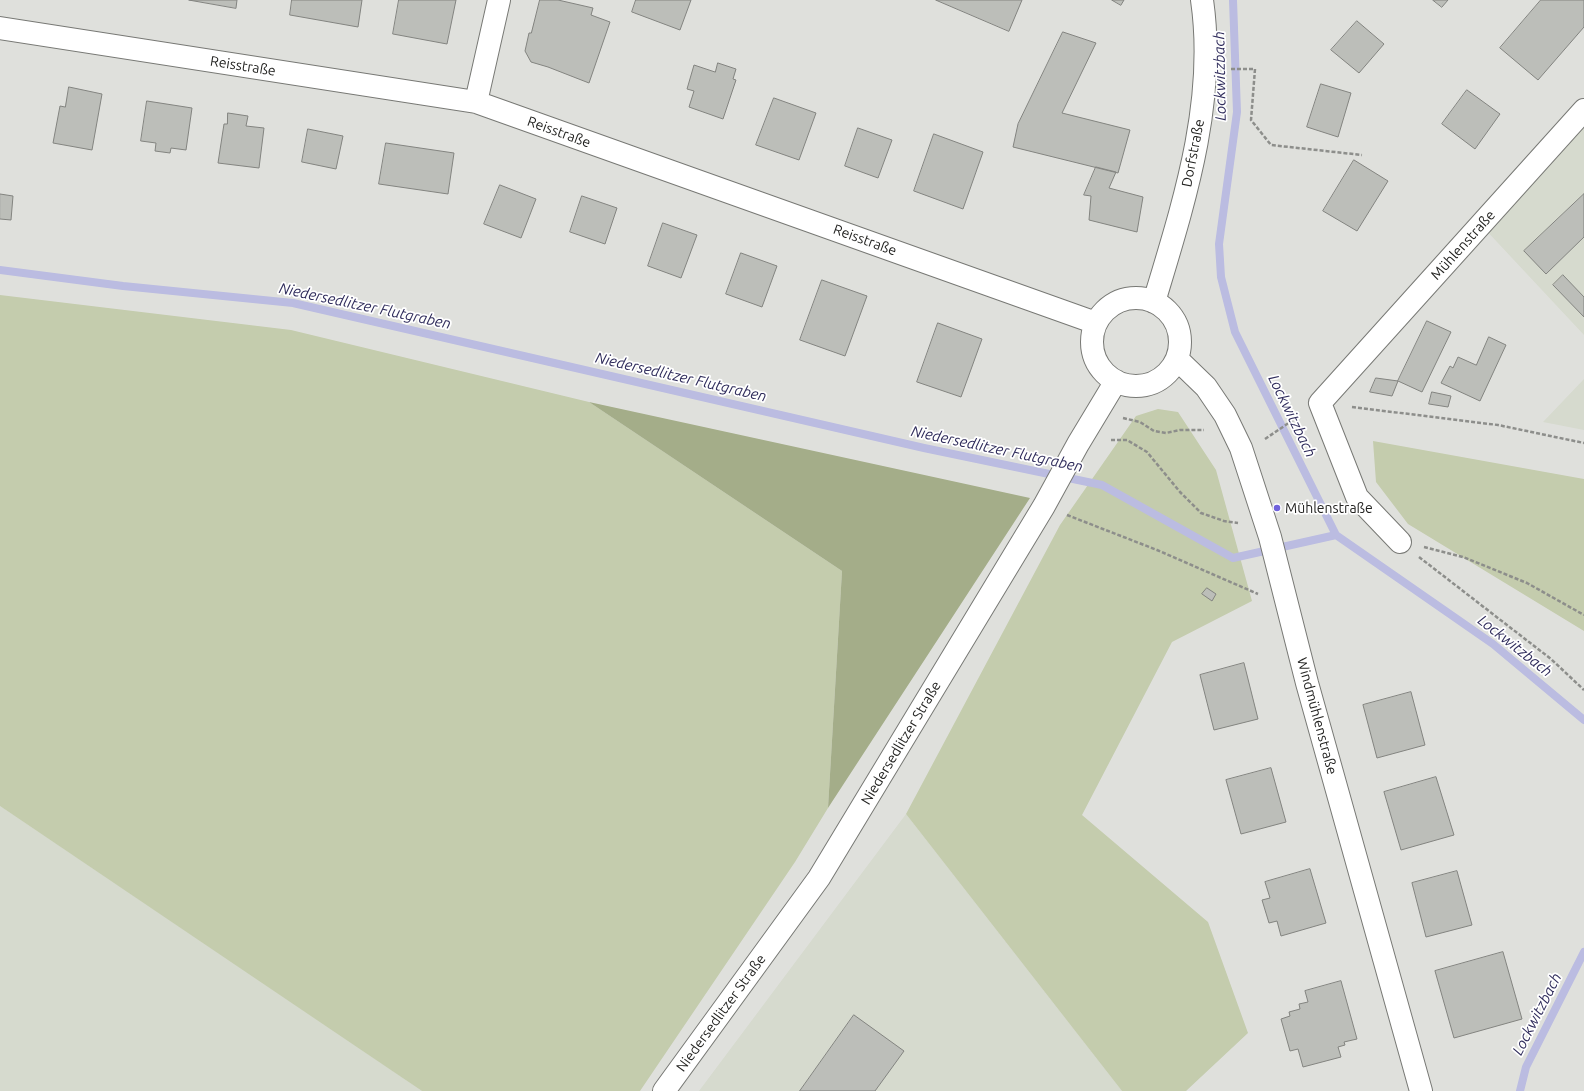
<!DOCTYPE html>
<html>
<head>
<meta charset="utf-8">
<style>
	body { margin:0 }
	canvas { display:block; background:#dfe0dc }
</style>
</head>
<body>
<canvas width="1584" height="1091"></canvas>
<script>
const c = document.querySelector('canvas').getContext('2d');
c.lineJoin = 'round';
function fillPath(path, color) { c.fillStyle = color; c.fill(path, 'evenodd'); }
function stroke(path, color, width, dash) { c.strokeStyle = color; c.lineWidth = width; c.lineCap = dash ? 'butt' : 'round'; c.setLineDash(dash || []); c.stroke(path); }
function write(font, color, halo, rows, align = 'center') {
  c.font = font + ' Ubuntu,sans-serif'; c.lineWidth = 3.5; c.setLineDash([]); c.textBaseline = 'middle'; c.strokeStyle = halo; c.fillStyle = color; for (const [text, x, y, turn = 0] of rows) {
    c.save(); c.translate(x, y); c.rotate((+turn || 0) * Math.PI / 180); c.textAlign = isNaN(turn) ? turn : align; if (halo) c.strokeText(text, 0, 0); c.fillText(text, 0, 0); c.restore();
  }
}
fillPath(new Path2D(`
	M 1584,113 L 1584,335 L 1483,227 Z
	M 1584,379 L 1584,430 L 1543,422 Z
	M 0,806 L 305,1011 L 422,1091 L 0,1091 Z
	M 906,814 L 1122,1091 L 699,1091 Z`), '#d6dace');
fillPath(new Path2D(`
	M 0,295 L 291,330 L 589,402 L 842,571 L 828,808 L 795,862 L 640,1091 L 422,1091 L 0,806 Z
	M 1158,409 L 1178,412 L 1216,470 L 1252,601 L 1172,642 L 1082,815 L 1208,922 L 1248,1033 L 1186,1091 L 1122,1091 L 906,814 L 1060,525 L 1136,416 Z
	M 1373,441 L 1584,479 L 1584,631 L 1408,524 L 1376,482 Z`), '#c4ccad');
fillPath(new Path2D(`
	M 589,402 L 1030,498 L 828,808 L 842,571 Z`), '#a4ad89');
stroke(new Path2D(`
	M 1233,0 L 1237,112 L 1219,244 L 1221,277 L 1235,332 L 1336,535 L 1493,644 L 1584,720
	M 0,270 L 123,286 L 293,303 L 924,448 L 1102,485 L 1233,558 L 1336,535
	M 1520,1091 L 1526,1067 L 1584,952`), '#bbbce1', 8);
const building = new Path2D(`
	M 189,0 L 237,0 L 236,8 Z
	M 292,0 L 362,0 L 358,27 L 290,15 Z
	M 399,0 L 456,0 L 447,44 L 393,34 Z
	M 540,0 L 558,0 L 593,8 L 591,15 L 610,22 L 589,83 L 548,67 L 531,62 L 525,51 L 529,33 L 531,33 Z
	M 636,0 L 691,0 L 680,30 L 632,12 Z
	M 936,0 L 1022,0 L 1009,31 Z
	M 1112,0 L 1124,0 L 1121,5 Z
	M 1433,0 L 1448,0 L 1442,7 Z
	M 1541,0 L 1584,0 L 1584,27 L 1538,80 L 1500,48 Z
	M 1357,21 L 1384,44 L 1359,73 L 1331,50 Z
	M 1063,32 L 1096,43 L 1062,113 L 1130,130 L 1118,173 L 1013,147 L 1018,124 Z
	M 718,63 L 736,69 L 733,79 L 736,80 L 723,119 L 689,107 L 694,91 L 687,89 L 694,65 L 715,72 Z
	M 1321,84 L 1351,93 L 1338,137 L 1307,127 Z
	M 69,87 L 102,94 L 92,150 L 53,143 L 60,106 L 65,107 Z
	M 1467,90 L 1500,114 L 1475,149 L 1442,124 Z
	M 774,98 L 816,113 L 799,160 L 756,145 Z
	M 147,101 L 192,108 L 186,150 L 171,148 L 170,153 L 155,151 L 156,143 L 141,141 Z
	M 228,113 L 248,116 L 246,126 L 264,128 L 259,168 L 218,163 L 224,124 L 227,124 Z
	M 858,128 L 892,140 L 878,178 L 845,166 Z
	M 308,129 L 343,136 L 336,169 L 302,162 Z
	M 934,134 L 983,152 L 963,209 L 914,191 Z
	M 386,143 L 454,153 L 448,194 L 379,184 Z
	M 1354,160 L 1388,181 L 1357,231 L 1323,211 Z
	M 1096,167 L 1116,172 L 1109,188 L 1143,197 L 1137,232 L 1089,220 L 1091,196 L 1084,195 Z
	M 500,185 L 536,199 L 521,238 L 484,224 Z
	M 0,194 L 13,196 L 11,220 L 0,219 Z
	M 1584,194 L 1584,237 L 1546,274 L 1524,251 Z
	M 582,196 L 617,208 L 605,244 L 570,232 Z
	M 663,223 L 697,235 L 681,278 L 648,266 Z
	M 741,253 L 777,266 L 762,307 L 726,294 Z
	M 1563,275 L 1584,297 L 1584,317 L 1553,285 Z
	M 822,280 L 867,296 L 845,356 L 800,340 Z
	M 1427,321 L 1451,332 L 1422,392 L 1398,381 Z
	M 938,323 L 982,339 L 961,397 L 917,382 Z
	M 1489,337 L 1506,345 L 1480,401 L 1441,383 L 1450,366 L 1453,368 L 1458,357 L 1476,365 Z
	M 1376,378 L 1398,381 L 1392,396 L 1370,392 Z
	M 1432,392 L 1451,396 L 1448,407 L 1429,404 Z
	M 1207,588 L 1216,594 L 1212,601 L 1202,594 Z
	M 1244,663 L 1258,719 L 1214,730 L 1200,675 Z
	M 1411,692 L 1425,745 L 1377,758 L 1363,705 Z
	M 1271,768 L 1286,822 L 1241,834 L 1226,780 Z
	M 1436,777 L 1454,835 L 1401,850 L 1384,792 Z
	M 1310,869 L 1326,923 L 1281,936 L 1277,921 L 1269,923 L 1262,900 L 1270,898 L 1265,882 Z
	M 1457,871 L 1472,925 L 1426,937 L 1412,883 Z
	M 1503,952 L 1522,1019 L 1454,1038 L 1435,971 Z
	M 1341,981 L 1357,1039 L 1344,1042 L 1345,1045 L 1338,1047 L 1341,1057 L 1303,1067 L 1298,1049 L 1290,1051 L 1281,1019 L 1290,1016 L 1289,1012 L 1300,1009 L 1299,1004 L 1308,1002 L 1305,991 Z
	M 854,1015 L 904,1051 L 875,1091 L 800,1091 Z`);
fillPath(building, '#bcbeb9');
stroke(building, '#838480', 1);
const minor = new Path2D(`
	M 0,28 L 476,102 L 1096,323
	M 476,102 L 499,0
	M1092 342a44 44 0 1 1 88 0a44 44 0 1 1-88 0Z
	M 1154,302 C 1183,205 1217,103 1202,0
	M 1177,359 L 1206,387 L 1225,415 L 1241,448 L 1270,537 L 1307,683 L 1421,1091
	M 1400,542 L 1357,497 L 1320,403 L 1584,110
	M 664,1091 L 819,878 L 1044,506 L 1078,444 L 1116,381`);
stroke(minor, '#787975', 24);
stroke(new Path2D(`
	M 1231,69 L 1255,69 L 1251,120 L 1271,145 L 1362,155
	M 1352,407 L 1498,425 L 1584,443
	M 1123,418 L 1140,422 L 1154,431 L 1166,433 L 1180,430 L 1204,430
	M 1265,439 L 1299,416
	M 1111,440 L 1127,440 L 1147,452 L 1180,492 L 1201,513 L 1224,521 L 1238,523
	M 1067,515 L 1157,550 L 1258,594
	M 1424,547 L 1463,557 L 1527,583 L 1584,615
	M 1419,557 L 1551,659 L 1584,690`), '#8d8e8b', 2.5, [4, 2]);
stroke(minor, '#fff', 22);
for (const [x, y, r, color] of [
	[1277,508,4,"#7062dc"]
]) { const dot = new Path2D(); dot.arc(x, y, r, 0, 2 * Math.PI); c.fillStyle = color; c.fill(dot); stroke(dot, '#fff', 1.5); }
write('14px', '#232321', '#fff', [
	["Reisstraße",243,66,9],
	["Reisstraße",559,132,20],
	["Dorfstraße",1193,153,-79],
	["Reisstraße",865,240,20],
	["Mühlenstraße",1463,245,-48],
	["Windmühlenstraße",1317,716,75],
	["Niedersedlitzer Straße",901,743,-59],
	["Niedersedlitzer Straße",721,1013,-54]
]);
write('14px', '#232321', '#fff', [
	["Mühlenstraße",1285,508]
], 'left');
write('italic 15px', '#302d5c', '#fff', [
	["Lockwitzbach",1220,76,-91],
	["Niedersedlitzer Flutgraben",365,306,12],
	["Niedersedlitzer Flutgraben",681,377,13],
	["Lockwitzbach",1292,416,64],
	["Niedersedlitzer Flutgraben",997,449,12],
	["Lockwitzbach",1515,646,38],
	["Lockwitzbach",1537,1014,-63]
]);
</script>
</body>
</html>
